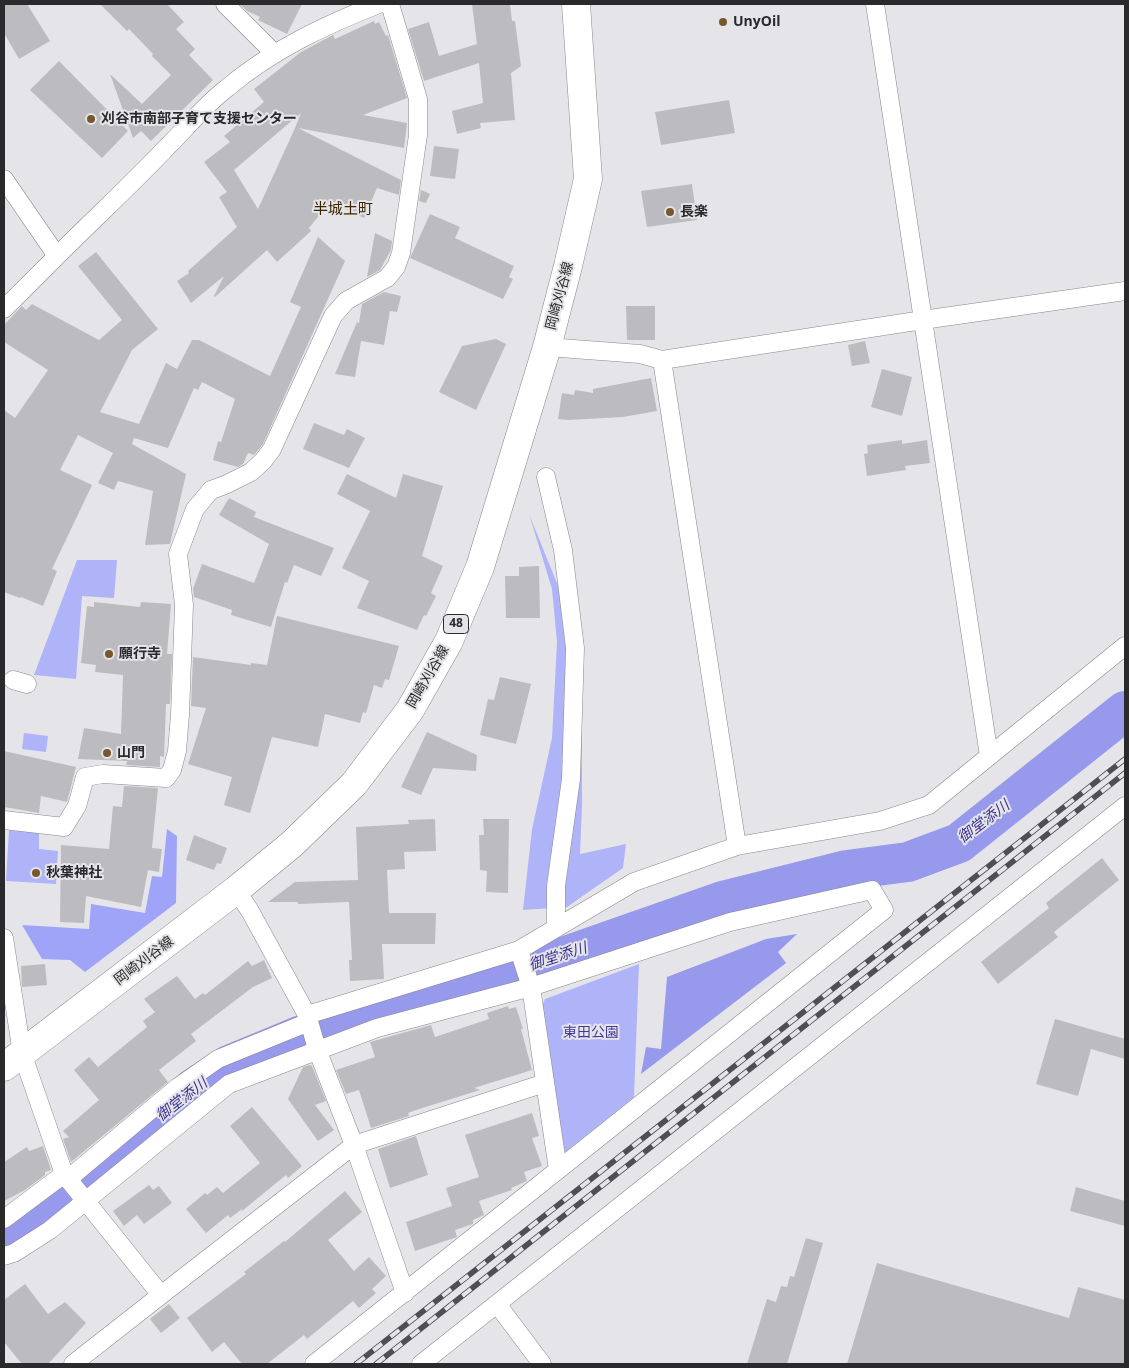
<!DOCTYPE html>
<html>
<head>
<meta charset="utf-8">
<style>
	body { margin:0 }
	#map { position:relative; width:1129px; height:1368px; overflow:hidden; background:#e5e5e9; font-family:"Open Sans",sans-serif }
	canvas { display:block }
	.frame { position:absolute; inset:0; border:5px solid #2a2a2c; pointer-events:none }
</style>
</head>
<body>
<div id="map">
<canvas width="1129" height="1368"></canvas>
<div class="frame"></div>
</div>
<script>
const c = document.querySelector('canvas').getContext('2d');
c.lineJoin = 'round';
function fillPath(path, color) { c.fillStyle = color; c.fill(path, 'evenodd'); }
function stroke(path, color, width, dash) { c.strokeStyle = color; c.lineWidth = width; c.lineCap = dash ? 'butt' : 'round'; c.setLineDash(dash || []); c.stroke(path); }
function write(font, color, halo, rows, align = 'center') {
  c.font = font + ' "Open Sans","Noto Sans JP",sans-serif'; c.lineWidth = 4; c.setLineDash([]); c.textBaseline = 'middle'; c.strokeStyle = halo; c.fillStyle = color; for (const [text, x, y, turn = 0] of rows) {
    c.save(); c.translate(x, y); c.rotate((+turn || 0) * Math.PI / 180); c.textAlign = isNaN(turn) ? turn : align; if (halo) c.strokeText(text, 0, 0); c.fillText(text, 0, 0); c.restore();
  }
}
fillPath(new Path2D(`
	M 529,514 L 582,645 L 582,806 L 580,854 L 626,844 L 623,868 L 567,907 L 523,910 L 532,829 L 552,738 L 557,642 L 552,589 Z
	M 77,560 L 117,560 L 114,598 L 82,596 L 76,679 L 34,675 Z
	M 24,733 L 48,736 L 46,752 L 22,749 Z
	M 9,830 L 39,832 L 39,849 L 58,851 L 56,884 L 6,881 Z
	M 639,964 L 634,1097 L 565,1152 L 540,1010 L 545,999 Z`), '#afb4f9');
fillPath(new Path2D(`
	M 167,829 L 177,836 L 176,903 L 85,972 L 70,960 L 42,959 L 22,925 L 89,929 L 91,904 L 145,913 L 152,876 L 162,877 Z`), '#a0a4f8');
fillPath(new Path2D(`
	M 797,934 L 778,952 L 786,963 L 641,1074 L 646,1047 L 661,1049 L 667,977 L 766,939 Z`), '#9699ec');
stroke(new Path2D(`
	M 4,1235 L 16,1231 L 83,1183 L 194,1088 L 229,1065 L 299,1036 L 566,956 L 723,901 L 847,870 L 908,862 L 959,843 L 1125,711`), '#9699ec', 40);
fillPath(new Path2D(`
	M 4,4 L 27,4 L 50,41 L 19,59 L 4,33 Z
	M 100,4 L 167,4 L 184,22 L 176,29 L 195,49 L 189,55 L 213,80 L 151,141 L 141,131 L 133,138 L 110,74 L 142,104 L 171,75 L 152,56 L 153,54 L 129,29 L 127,31 Z
	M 240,4 L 302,4 L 287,34 L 258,20 L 260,17 L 247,11 Z
	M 472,4 L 510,4 L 512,21 L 515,21 L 521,66 L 511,73 L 515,120 L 480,123 L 481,128 L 457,134 L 452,111 L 483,103 L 479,63 L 424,81 L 408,29 L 429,22 L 439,56 L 477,44 Z
	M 374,21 L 375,24 L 379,22 L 386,36 L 388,35 L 407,98 L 363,115 L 407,123 L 404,148 L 298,128 L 401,180 L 399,195 L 377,188 L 364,218 L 330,202 L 309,228 L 311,231 L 277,262 L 267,250 L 215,297 L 214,296 L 224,276 L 191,303 L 177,281 L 189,273 L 188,271 L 237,227 L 219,197 L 227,192 L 204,162 L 230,142 L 224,136 L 264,102 L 254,89 L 301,52 L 333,35 L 335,39 ZM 301,113 L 295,128 L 258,209 L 234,170 Z
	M 59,61 L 128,131 L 102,158 L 30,90 Z
	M 729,100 L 735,133 L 661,145 L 655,112 Z
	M 434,146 L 459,149 L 455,179 L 430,176 Z
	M 692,184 L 697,220 L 647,227 L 641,191 Z
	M 421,190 L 430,194 L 426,203 L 419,201 Z
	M 430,214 L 460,227 L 455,238 L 514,266 L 509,277 L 513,279 L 503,299 L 410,258 Z
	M 375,233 L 392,241 L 391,250 L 380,270 L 367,277 Z
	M 318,237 L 345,261 L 263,444 L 255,454 L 254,455 L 248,453 L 243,464 L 238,467 L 213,460 L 218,441 L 221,442 L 235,399 L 202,382 L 198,390 L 194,388 L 168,448 L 134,438 L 132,444 L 186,474 L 170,544 L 145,545 L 153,491 L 118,481 L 114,490 L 98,483 L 113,453 L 78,435 L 60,470 L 92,485 L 52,569 L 57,571 L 43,606 L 21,597 L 20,598 L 4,592 L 4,410 L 15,418 L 48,370 L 4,342 L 4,325 L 22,306 L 26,310 L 32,304 L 99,340 L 122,320 L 78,266 L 96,252 L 158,329 L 132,350 L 100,412 L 139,424 L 166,363 L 177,369 L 192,340 L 199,340 L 270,376 L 301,307 L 290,302 Z
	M 384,292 L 401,296 L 397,312 L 390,311 L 384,345 L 361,341 L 355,377 L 335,374 L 357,322 L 359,323 L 362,304 Z
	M 626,306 L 655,306 L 655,340 L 627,340 Z
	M 496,339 L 506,344 L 476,410 L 439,392 L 462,346 Z
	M 865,341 L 870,363 L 852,366 L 848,345 Z
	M 882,369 L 912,377 L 902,416 L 871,407 Z
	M 651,378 L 657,411 L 623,417 L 568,420 L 558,419 L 562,393 L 574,395 L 575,390 L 593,393 L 593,389 Z
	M 314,423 L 344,435 L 347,429 L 365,438 L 349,468 L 303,449 Z
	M 902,440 L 902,444 L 927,440 L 930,463 L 905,466 L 906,470 L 867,476 L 864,454 L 868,453 L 867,445 Z
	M 347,474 L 396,498 L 403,474 L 443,486 L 422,556 L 443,566 L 431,593 L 436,596 L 426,616 L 424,615 L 417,630 L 357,608 L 369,581 L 342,568 L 370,511 L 337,494 Z
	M 229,498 L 256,512 L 254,517 L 334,548 L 321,576 L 294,565 L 287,583 L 285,582 L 271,627 L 231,615 L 232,610 L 194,597 L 193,589 L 202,564 L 254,583 L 269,544 L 219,515 Z
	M 539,566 L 540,618 L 506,618 L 505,576 L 519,576 L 519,567 Z
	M 94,602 L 140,607 L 141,602 L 171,604 L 167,654 L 172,654 L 170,704 L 166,704 L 164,757 L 160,756 L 160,767 L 126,765 L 127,761 L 78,759 L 84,728 L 121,734 L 123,675 L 95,672 L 96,665 L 81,663 L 87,606 L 94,607 Z
	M 277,616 L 399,646 L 389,680 L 385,679 L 382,688 L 374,685 L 366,713 L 363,712 L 360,723 L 325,714 L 318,747 L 272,737 L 250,813 L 224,805 L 232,777 L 188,764 L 206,708 L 191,706 L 193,657 L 251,665 L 251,663 L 267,665 Z
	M 500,677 L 531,684 L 516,744 L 480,735 L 488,699 L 494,700 Z
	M 427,732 L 477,755 L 476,771 L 433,768 L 421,795 L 401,787 Z
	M 4,751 L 76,767 L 67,802 L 41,796 L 39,813 L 4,807 Z
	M 124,786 L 158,788 L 152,848 L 162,849 L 159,872 L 148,870 L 141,907 L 86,896 L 84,923 L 60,922 L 61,845 L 109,849 L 113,806 L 122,807 Z
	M 435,819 L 436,851 L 404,852 L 405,869 L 387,870 L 389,913 L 436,913 L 435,944 L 382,944 L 384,979 L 350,981 L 349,960 L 352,960 L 349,902 L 298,904 L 298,902 L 268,902 L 295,882 L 358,880 L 356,827 L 409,824 L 408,820 Z
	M 483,819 L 509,819 L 508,893 L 486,892 L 487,871 L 480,870 L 479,835 L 484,835 Z
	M 194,835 L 227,848 L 221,864 L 217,863 L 214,870 L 186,860 Z
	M 1102,858 L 1119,880 L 1054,932 L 1058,937 L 998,984 L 981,962 L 1049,908 L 1046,903 Z
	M 264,960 L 272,978 L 253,987 L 191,1034 L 196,1041 L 159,1070 L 168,1082 L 71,1162 L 63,1139 L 69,1137 L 63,1131 L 99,1100 L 74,1070 L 89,1057 L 98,1067 L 147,1027 L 143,1021 L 155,1012 L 144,999 L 177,976 L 195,999 L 203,993 L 205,995 L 248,961 L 252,966 Z
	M 45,964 L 47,985 L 22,987 L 21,966 Z
	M 508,1006 L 509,1009 L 516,1007 L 523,1029 L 521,1029 L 532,1070 L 474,1088 L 480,1090 L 416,1110 L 408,1113 L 409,1116 L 371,1128 L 359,1090 L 346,1094 L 336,1070 L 375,1057 L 370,1042 L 431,1025 L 435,1037 L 489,1019 L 487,1013 Z
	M 1055,1019 L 1125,1039 L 1125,1059 L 1091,1049 L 1078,1096 L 1036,1084 Z
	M 310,1065 L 312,1066 L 326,1101 L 315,1105 L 334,1130 L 318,1141 L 288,1099 L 303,1067 Z
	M 252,1107 L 302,1166 L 288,1178 L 286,1175 L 242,1211 L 242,1209 L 230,1218 L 228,1215 L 206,1233 L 186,1209 L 205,1193 L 207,1195 L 217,1187 L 223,1193 L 260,1163 L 230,1126 Z
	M 532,1113 L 539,1136 L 532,1138 L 542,1166 L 524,1172 L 527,1181 L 511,1188 L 512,1190 L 479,1201 L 484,1215 L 473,1220 L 473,1224 L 455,1230 L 457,1237 L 415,1251 L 406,1222 L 452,1206 L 446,1188 L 479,1177 L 465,1135 Z
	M 416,1136 L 428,1175 L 390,1188 L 378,1149 Z
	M 43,1146 L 51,1170 L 45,1172 L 45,1175 L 25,1190 L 4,1201 L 4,1162 L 27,1147 L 29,1151 Z
	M 149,1185 L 153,1190 L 159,1186 L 172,1203 L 144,1224 L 137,1215 L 124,1226 L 113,1211 Z
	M 1076,1187 L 1125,1201 L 1125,1226 L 1070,1211 Z
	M 345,1191 L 362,1212 L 328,1240 L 354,1271 L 369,1257 L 386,1276 L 372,1289 L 376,1293 L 359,1308 L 353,1301 L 307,1339 L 304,1335 L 267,1364 L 242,1364 L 224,1342 L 212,1352 L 187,1318 L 246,1274 L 244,1272 L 284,1241 L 285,1242 Z
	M 806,1238 L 823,1243 L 787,1364 L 747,1364 L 767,1299 L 776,1302 L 781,1286 L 787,1287 L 790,1276 L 794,1277 Z
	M 877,1263 L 1069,1318 L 1078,1287 L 1125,1300 L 1125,1364 L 847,1364 Z
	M 25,1284 L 48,1314 L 65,1302 L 86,1323 L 48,1364 L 22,1364 L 4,1342 L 4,1300 Z
	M 169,1304 L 180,1318 L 161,1333 L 150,1319 Z`), '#bcbcc0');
const street = new Path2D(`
	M 225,4 L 275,54
	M 4,179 L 57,256 C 94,219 132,184 168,146 C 187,127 205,105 227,88 C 272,50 325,25 379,4
	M 4,309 L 57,256
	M 547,347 L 640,354 L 662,360 L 737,846
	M 662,360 L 923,320 L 875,4
	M 546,477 L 563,550 L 575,648 L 571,779 L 556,886 L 556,928
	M 13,680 L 27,684
	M 989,756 L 923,320 L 1125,291
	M 4,820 L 64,827 L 77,806 L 85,777 L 103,774 L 166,778 L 172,770 L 177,751 L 180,715 L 184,605 L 178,554 L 195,509 L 211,490 L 225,485 L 251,472 L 263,461 L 272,449 L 333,316 L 346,301 L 387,278 L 396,267 L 401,253 L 418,135 L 418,99 L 390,4
	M 236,890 L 250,911 L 307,1015 L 519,950 L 634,882 L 737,846 L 880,821 L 929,805 L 1125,646
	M 4,938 L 22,1053 L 64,1174 L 161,1295 L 354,1145 L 545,1083
	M 307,1015 L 318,1052 L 354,1145 L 405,1293
	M 68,1179 L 178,1087 L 218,1059 L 309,1022
	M 4,1219 L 64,1174
	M 4,1256 L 14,1253 L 50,1230 L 229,1084 L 377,1028 L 531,987 L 730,922 L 872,890 L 884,910 L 558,1170
	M 497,1304 L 542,1364
	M 73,1364 L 161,1295
	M 314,1364 L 558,1170 L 531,987 L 519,950
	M 421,1364 L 1125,806`);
const primary = new Path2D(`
	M 4,1067 L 236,890 L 292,844 L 354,784 L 410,710 L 449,641 L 480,567 L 547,347 L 568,266 L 588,179 L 576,4`);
stroke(street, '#88888c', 19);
stroke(primary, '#88888c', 29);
stroke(street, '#fff', 18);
stroke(primary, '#fff', 28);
const rail = new Path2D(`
	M 356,1364 L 1125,759
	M 376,1364 L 1125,773`);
stroke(rail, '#4f4f52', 5.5);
stroke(rail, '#e5e5e9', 4, [11]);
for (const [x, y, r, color] of [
	[723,22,5,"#78572e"],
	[91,119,5,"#78572e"],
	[670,212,5,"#78572e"],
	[109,654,5,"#78572e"],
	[107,753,5,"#78572e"],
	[36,873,5,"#78572e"]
]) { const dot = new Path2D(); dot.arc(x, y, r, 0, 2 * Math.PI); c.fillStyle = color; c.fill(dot); stroke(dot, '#e5e5e9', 2); }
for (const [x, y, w] of [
	[456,624,25]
]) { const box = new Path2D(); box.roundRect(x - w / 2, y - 9.5, w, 19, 4); c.fillStyle = '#e5e5e9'; c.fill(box); stroke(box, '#2a2a2c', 1); }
write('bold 12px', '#2a2a2c', null, [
	["48",456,624]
]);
write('bold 14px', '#2a2a2c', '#e5e5e9', [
	["UnyOil",733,22],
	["刈谷市南部子育て支援センター",101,119],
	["長楽",680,212],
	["願行寺",119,654],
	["山門",117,753],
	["秋葉神社",46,873]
], 'left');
write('14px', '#2a2a2c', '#e5e5e9', [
	["岡崎刈谷線",560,296,-75],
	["岡崎刈谷線",428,677,-60],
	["岡崎刈谷線",144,961,-37]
]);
write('14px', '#413999', '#e5e5e9', [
	["東田公園",591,1033]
]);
write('15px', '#3d2502', '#e5e5e9', [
	["半城土町",343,210]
]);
write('italic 15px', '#3b3291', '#e5e5e9', [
	["御堂添川",984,822,-37],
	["御堂添川",558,957,-18],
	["御堂添川",182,1100,-38]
]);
</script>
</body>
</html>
